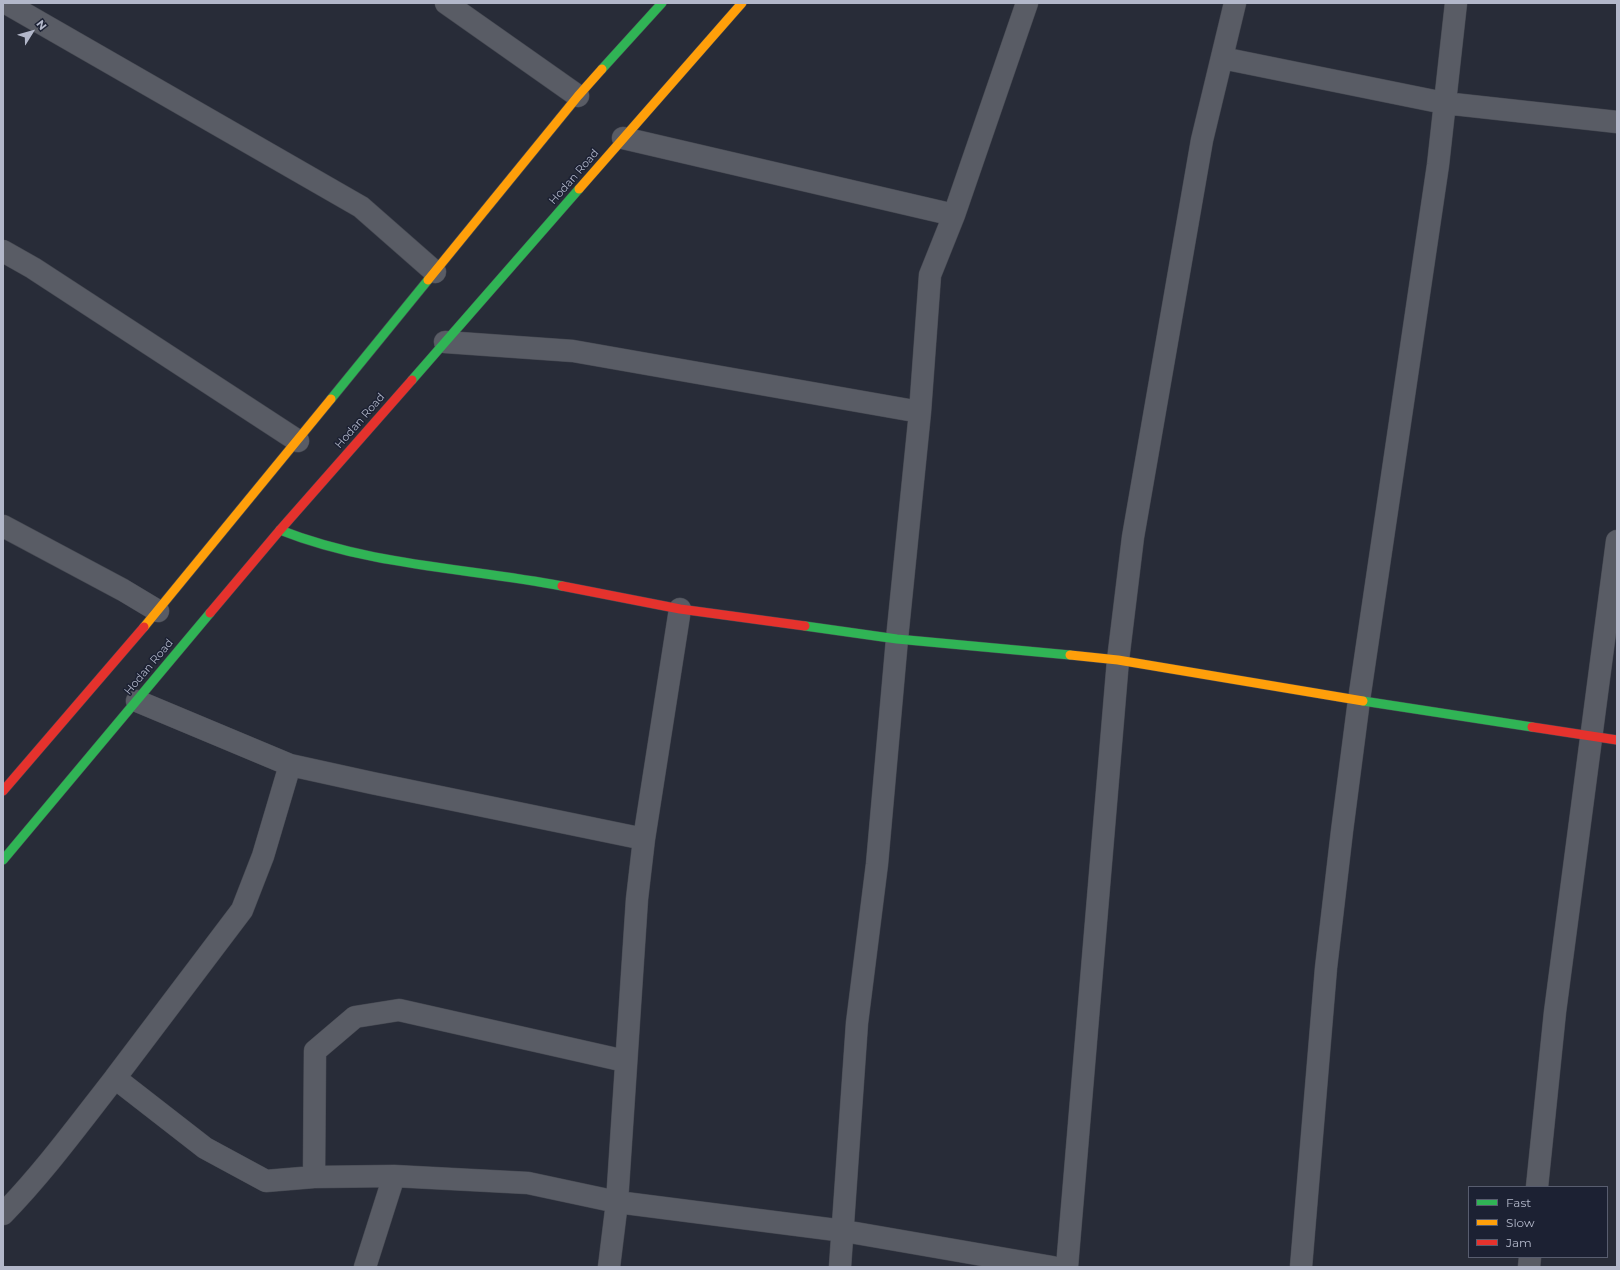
<!DOCTYPE html>
<html>
<head>
<meta charset="utf-8">
<style>
	body { margin:0 }
	#map { position:relative; width:1620px; height:1270px; overflow:hidden; background:#282c38; font-family:Montserrat,sans-serif }
	canvas { display:block }
	.frame { position:absolute; inset:0; border:4px solid #b2b7c9; pointer-events:none }
	.legend { position:absolute; left:1468px; top:1186px; width:140px; height:72px; box-sizing:border-box; background:#1c2133; border:1px solid #585d6f; margin:0; padding:5px 7px; list-style:none; font-size:12px; color:#b2b7c9 }
	.legend li { display:flex; align-items:center; gap:8px; height:20px }
	.legend b { width:20px; border:1px solid #585d6f }
	.north { position:absolute; left:12px; top:12px; width:40px; height:40px; -webkit-text-stroke:3px #1c2133; paint-order:stroke; rotate:53deg; font-size:11px; font-weight:700; line-height:16px; text-align:center; color:#b2b7c9 }
	.north::after { content:''; display:block; margin:auto; width:14px; height:18px; background:#b2b7c9; clip-path:polygon(50% 0,100% 100%,50% 72%,0 100%) }
</style>
</head>
<body>
<div id="map">
<canvas width="1620" height="1270"></canvas>
<div class="frame"></div>
<ul class="legend">
<li><b style="height:5px;background:#30b455"></b>Fast</li>
<li><b style="height:5px;background:#ff9f0a"></b>Slow</li>
<li><b style="height:5px;background:#e5322d"></b>Jam</li>
</ul>
<div class="north">N</div>
</div>
<script>
const c = document.querySelector('canvas').getContext('2d');
c.lineJoin = 'round';
function stroke(path, color, width, dash) { c.strokeStyle = color; c.lineWidth = width; c.lineCap = dash ? 'butt' : 'round'; c.setLineDash(dash || []); c.stroke(path); }
function write(font, color, halo, rows, align = 'center') {
  c.font = font + ' Montserrat,sans-serif'; c.lineWidth = 3; c.setLineDash([]); c.textBaseline = 'middle'; c.strokeStyle = halo; c.fillStyle = color; for (const [text, x, y, turn = 0] of rows) {
    c.save(); c.translate(x, y); c.rotate((+turn || 0) * Math.PI / 180); c.textAlign = isNaN(turn) ? turn : align; if (halo) c.strokeText(text, 0, 0); c.fillText(text, 0, 0); c.restore();
  }
}
const street = new Path2D(`
	M 6,3 L 361,207 L 435,272
	M 446,3 L 578,96
	M 1222,58 L 1444,103 L 1617,122
	M 623,138 L 954,215
	M 3,251 L 33,268 L 298,441
	M 445,342 L 573,351 L 920,412
	M 3,526 L 123,590 L 158,611
	M 680,609 L 644,839 L 637,899 L 617,1202 L 844,1231 L 1052,1267
	M 137,701 L 290,765 L 372,783 L 644,839
	M 115,1078 L 242,910 L 263,856 L 290,765
	M 314,1177 L 315,1051 L 355,1017 L 399,1010 L 625,1061
	M 1537,1187 L 1555,1012 L 1617,541
	M 3,1214 C 44,1172 79,1124 115,1078 L 205,1148 L 266,1181 L 314,1177 L 394,1176 L 528,1183 L 617,1202 L 609,1267
	M 365,1267 L 394,1176
	M 840,1267 L 857,1023 L 877,864 L 897,639 L 920,412 L 930,275 L 954,215 L 1027,3
	M 1067,1267 L 1118,660 L 1133,537 L 1202,140 L 1235,3
	M 1301,1267 L 1326,968 L 1342,831 L 1359,700 L 1438,165 L 1456,3
	M 1529,1267 L 1530,1257`);
const fast = new Path2D(`
	M 602,69 L 662,3
	M 412,380 L 579,189
	M 331,399 L 428,280
	M 280,530 C 371,566 468,568 562,586
	M 805,626 L 897,639 L 1070,655
	M 1363,701 L 1532,727
	M 3,860 L 210,613`);
const slow = new Path2D(`
	M 579,189 L 742,3
	M 428,280 L 578,96 L 602,69
	M 144,627 L 331,399
	M 1070,655 L 1118,660 L 1363,701`);
const jam = new Path2D(`
	M 562,586 L 680,609 L 805,626
	M 210,613 L 280,530 L 412,380
	M 1532,727 L 1617,740
	M 3,791 L 144,627`);
stroke(street, '#454851', 23);
stroke(fast, '#454851', 10);
stroke(slow, '#454851', 10);
stroke(jam, '#454851', 10);
stroke(street, '#595c65', 22);
stroke(fast, '#30b455', 9);
stroke(slow, '#ff9f0a', 9);
stroke(jam, '#e5322d', 9);
write('11px', '#b2b7c9', '#1c2133', [
	["Hodan Road",574,177,-49],
	["Hodan Road",360,421,-49],
	["Hodan Road",149,667,-50]
]);
</script>
</body>
</html>
